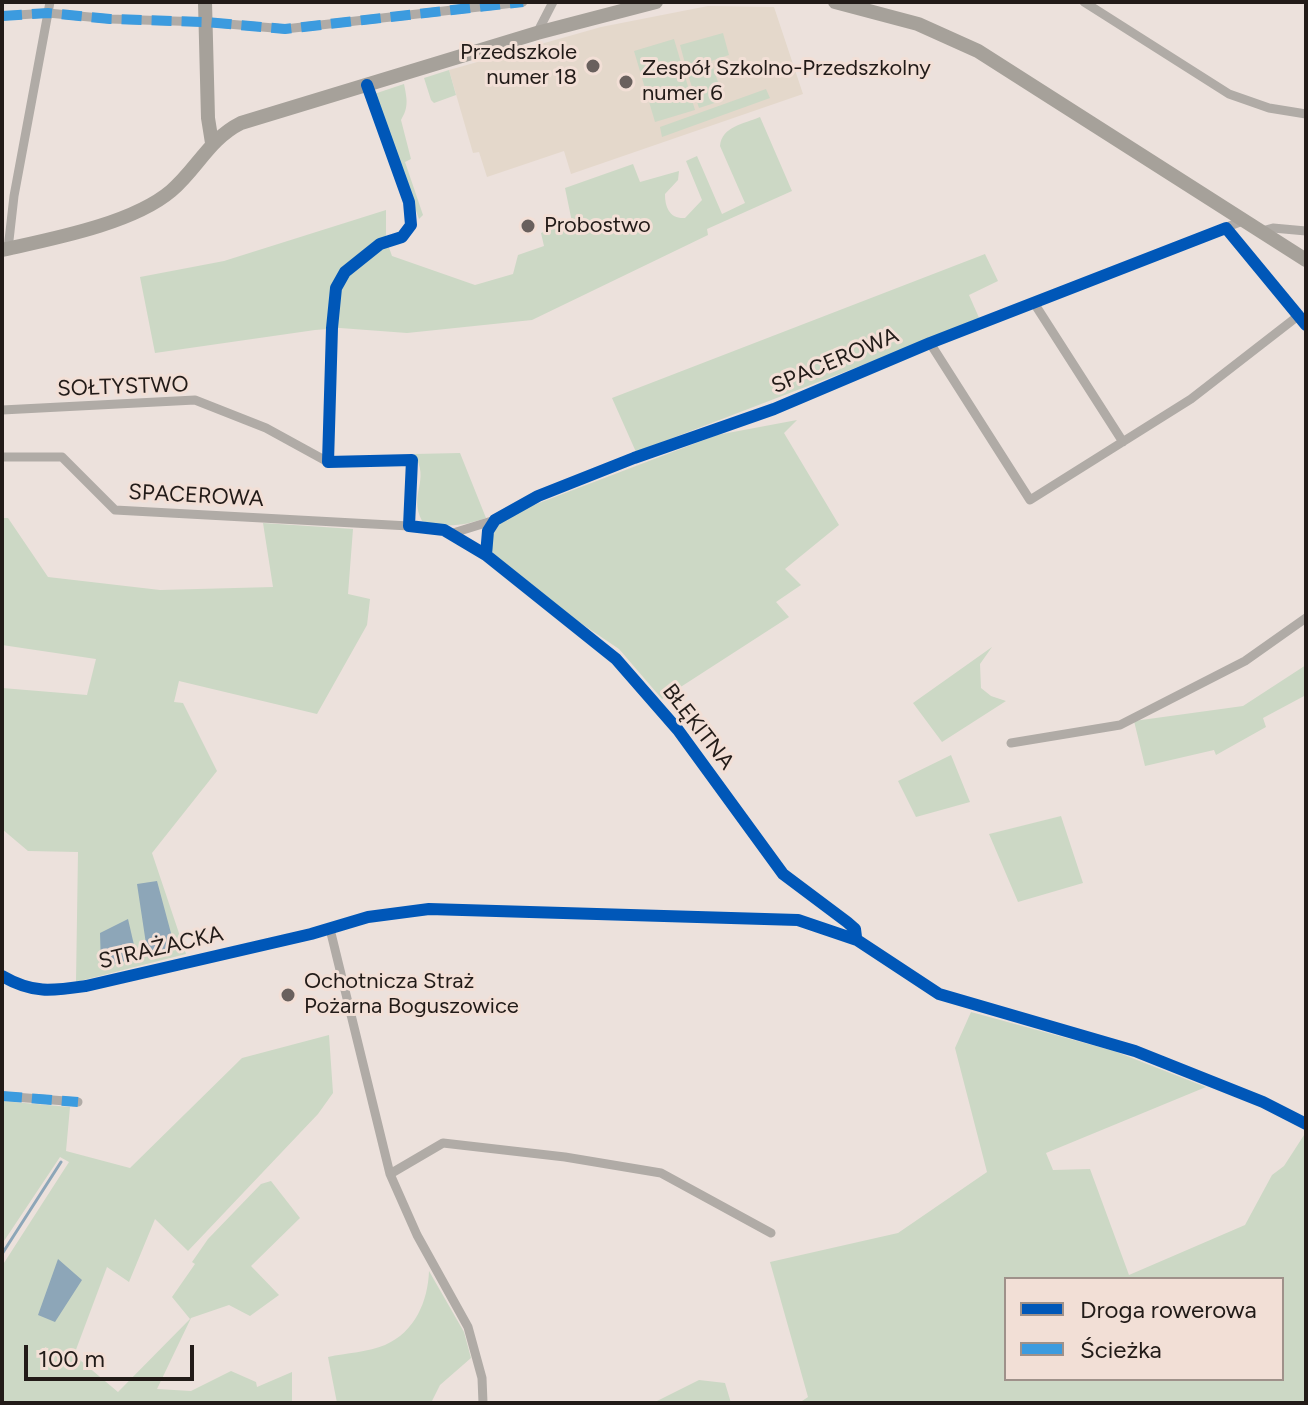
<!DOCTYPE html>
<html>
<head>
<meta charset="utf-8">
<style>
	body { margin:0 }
	#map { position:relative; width:1308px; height:1405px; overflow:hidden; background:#ece1dc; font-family:Figtree,sans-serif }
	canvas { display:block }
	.frame { position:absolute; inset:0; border:4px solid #221b18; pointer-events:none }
	.legend { position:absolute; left:1004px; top:1277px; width:280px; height:104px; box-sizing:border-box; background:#f2dfd6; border:2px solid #9f918a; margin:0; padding:10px 14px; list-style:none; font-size:24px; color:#221b18 }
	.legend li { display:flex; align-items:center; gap:16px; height:40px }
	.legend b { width:40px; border:2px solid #9f918a }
	.scale { position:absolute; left:24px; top:1345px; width:170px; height:36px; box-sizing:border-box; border:4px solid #221b18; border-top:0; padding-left:10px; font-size:24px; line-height:28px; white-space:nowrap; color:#221b18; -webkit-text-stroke:6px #f2dfd6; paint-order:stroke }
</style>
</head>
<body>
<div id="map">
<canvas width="1308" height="1405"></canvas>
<div class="frame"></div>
<ul class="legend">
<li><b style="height:10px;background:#0057b8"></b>Droga rowerowa</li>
<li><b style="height:10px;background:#3c9bdf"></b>Ścieżka</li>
</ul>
<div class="scale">100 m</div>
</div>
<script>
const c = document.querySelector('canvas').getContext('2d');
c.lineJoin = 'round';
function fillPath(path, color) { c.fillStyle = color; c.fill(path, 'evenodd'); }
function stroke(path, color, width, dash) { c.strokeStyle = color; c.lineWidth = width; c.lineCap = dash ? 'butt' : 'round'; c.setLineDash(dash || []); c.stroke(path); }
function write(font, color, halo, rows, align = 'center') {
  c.font = font + ' Figtree,sans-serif'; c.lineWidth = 6; c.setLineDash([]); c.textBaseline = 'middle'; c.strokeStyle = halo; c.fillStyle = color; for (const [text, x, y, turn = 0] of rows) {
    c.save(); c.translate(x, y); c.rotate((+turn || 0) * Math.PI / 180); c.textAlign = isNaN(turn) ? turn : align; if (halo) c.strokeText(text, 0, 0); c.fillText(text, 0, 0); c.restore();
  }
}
fillPath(new Path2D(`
	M 708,6 L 774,7 L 803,94 L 571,174 L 564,151 L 487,177 L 479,152 L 473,153 L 449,70 L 601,27 Z`), '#e4d8cb');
fillPath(new Path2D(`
	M 723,33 L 729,55 L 711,61 L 724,100 L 699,108 L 686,69 L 704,63 L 686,67 L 680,45 Z
	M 674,39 L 695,110 L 655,122 L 634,51 Z
	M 449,70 L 456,95 L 434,103 L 431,100 L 424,78 Z
	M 404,84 C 407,99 409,107 401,120 L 411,159 L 405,162 L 423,215 L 419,219 L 374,94 Z
	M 766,89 L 770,98 L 662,137 L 660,127 Z
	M 760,117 L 792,191 L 707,229 L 708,235 L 532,320 L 407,333 L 340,328 L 315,330 L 155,353 L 140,277 L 224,261 L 386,210 L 386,239 L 392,256 L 475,285 L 513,274 L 518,255 L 544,246 L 541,233 L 572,222 L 565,188 L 633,164 L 640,182 L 679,171 L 678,180 L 665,194 C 665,208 670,219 685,218 L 702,200 L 686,161 L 697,156 L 722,214 L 745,203 L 720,146 C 722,126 744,124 760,117 Z
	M 985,254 L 998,281 L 969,295 L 980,320 L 636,452 L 612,398 Z
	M 797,420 L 784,433 L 839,525 L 785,569 L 801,585 L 776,602 L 789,617 L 662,699 L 619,649 L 579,622 L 493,553 L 489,540 L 505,516 L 717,435 Z
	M 460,453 L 486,518 C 464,526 444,528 422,521 C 408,494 431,481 414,454 Z
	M 2,518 L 8,518 L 48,577 L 160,590 L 273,587 L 263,523 L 353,529 L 348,594 L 370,599 L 367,625 L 317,714 L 179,681 L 174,702 L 183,703 L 217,771 L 152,853 L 186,954 L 76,982 L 78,852 L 28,851 L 2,829 L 2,688 L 87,695 L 96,659 L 2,645 Z
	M 992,647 L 980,664 L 981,688 L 991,696 L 1006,701 L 942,742 L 913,703 Z
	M 1306,665 L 1306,695 L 1263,718 L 1266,727 L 1216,755 L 1214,750 L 1145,766 L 1134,721 L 1243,706 Z
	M 951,755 L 970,802 L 916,817 L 898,781 Z
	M 1061,816 L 1083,883 L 1018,902 L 989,834 Z
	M 971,1012 L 1114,1051 L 1206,1087 L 1046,1153 L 1053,1170 L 1090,1169 L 1129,1275 L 1245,1225 L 1272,1175 L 1284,1166 L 1306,1132 L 1306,1403 L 799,1403 L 808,1397 L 770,1262 L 898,1233 L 987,1172 L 955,1048 ZM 1006,1279 L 1282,1279 L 1282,1379 L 1006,1379 Z
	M 329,1035 L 333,1093 L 318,1114 L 188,1251 L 155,1219 L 129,1282 L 107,1267 L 74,1355 L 118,1392 L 190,1319 L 172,1297 L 195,1264 L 192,1262 L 208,1239 L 261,1184 L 271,1181 L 300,1218 L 251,1266 L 279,1295 L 250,1316 L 229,1305 L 191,1318 L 157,1389 L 191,1391 L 231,1371 L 256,1382 L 257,1387 L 292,1372 L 292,1403 L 2,1403 L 2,1266 L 69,1162 L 60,1157 L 2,1244 L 2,1101 L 70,1107 L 66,1151 L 130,1168 L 242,1058 Z
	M 429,1271 L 464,1332 L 471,1358 L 440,1385 L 431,1403 L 337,1403 L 328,1357 C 346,1353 369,1352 385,1345 C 415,1332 428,1301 429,1271 Z
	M 699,1380 L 725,1383 L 731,1403 L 653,1403 Z`), '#ccd8c5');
fillPath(new Path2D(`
	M 157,881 L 175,948 L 148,957 L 137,884 Z
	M 128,919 L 137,958 L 101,967 L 100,933 Z
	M 58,1259 L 82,1280 L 55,1322 L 38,1315 Z`), '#8da6b8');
stroke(new Path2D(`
	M 2,1254 L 61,1162`), '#8da6b8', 3);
stroke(new Path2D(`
	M 1084,2 L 1229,94 L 1269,108 L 1306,114
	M 2,16 L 48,13 L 110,19 L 205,22 L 285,29 L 523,2
	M 537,33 L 553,2
	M 1226,228 L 1306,325
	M 1262,231 L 1273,228 L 1306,231
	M 8,249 L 14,196 L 50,2
	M 1034,303 L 1123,442
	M 930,343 L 1030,500 L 1191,399 L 1298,316
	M 2,410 L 195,400 L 266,428 L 328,462 L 412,460 L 409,526 L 444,530 L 486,555 L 616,659 L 678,730 L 783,874 L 847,922 L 855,929 L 857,940
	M 2,457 L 62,457 L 115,510 L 409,526
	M 450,534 L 495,520
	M 486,555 L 488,531 L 495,520 L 538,496 L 634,458 L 774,409 L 930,343 L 1245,220
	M 1011,743 L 1120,725 L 1245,661 L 1306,618
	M 330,929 L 390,1174 L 417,1235 L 468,1327 L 482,1378 L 483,1403
	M 2,976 C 33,994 52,991 86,986 L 311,934 L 368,917 L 429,909 L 798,920 L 857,940 L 939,994 L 1135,1051 L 1263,1102 L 1306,1124
	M 2,1096 L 78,1102
	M 390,1174 L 443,1143 L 565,1157 L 661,1173 L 771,1233`), '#b0aba6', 9);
stroke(new Path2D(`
	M 205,2 L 208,118 L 212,143
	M 835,2 L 918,24 L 978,51 L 1306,260
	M 2,250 C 51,239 132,224 171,191 C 197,169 209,139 241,123 L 537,33 L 656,2`), '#a6a19a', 14);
stroke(new Path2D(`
	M 2,16 L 48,13 L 110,19 L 205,22 L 285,29 L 523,2
	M 2,1096 L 78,1102`), '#3c9bdf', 10, [20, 10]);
stroke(new Path2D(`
	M 367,85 L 409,202 L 411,225 L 402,237 L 380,244 L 345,272 L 336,288 L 332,328 L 328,462 L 412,460 L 409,526 L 444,530 L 486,555 L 616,659 L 678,730 L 783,874 L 847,922 L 855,929 L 856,937
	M 486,555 L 488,531 L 495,520 L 538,496 L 634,458 L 774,409 L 930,343 L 1226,228 L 1306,325
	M 2,976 C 33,994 52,991 86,986 L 311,934 L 368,917 L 429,909 L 798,920 L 857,940 L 939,994 L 1135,1051 L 1263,1102 L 1306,1124`), '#0057b8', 12);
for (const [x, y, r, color] of [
	[593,66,8,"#69605d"],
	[626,82,8,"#69605d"],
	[528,226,8,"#69605d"],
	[288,995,8,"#69605d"]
]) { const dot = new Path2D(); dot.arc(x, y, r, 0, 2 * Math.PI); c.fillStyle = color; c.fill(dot); stroke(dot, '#f2dfd6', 3); }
write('22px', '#221b18', '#f2dfd6', [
	["Przedszkole",577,53,"right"],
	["numer 18",577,78,"right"],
	["Zespół Szkolno-Przedszkolny",642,69],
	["numer 6",642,94],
	["Probostwo",544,226],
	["Ochotnicza Straż",304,982],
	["Pożarna Boguszowice",304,1007]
], 'left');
write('22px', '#221b18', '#f2dfd6', [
	["SPACEROWA",835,361,-23],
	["SOŁTYSTWO",123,387,-2],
	["SPACEROWA",196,496,3],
	["BŁĘKITNA",698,727,52],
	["STRAŻACKA",161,948,-13]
]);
</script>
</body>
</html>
